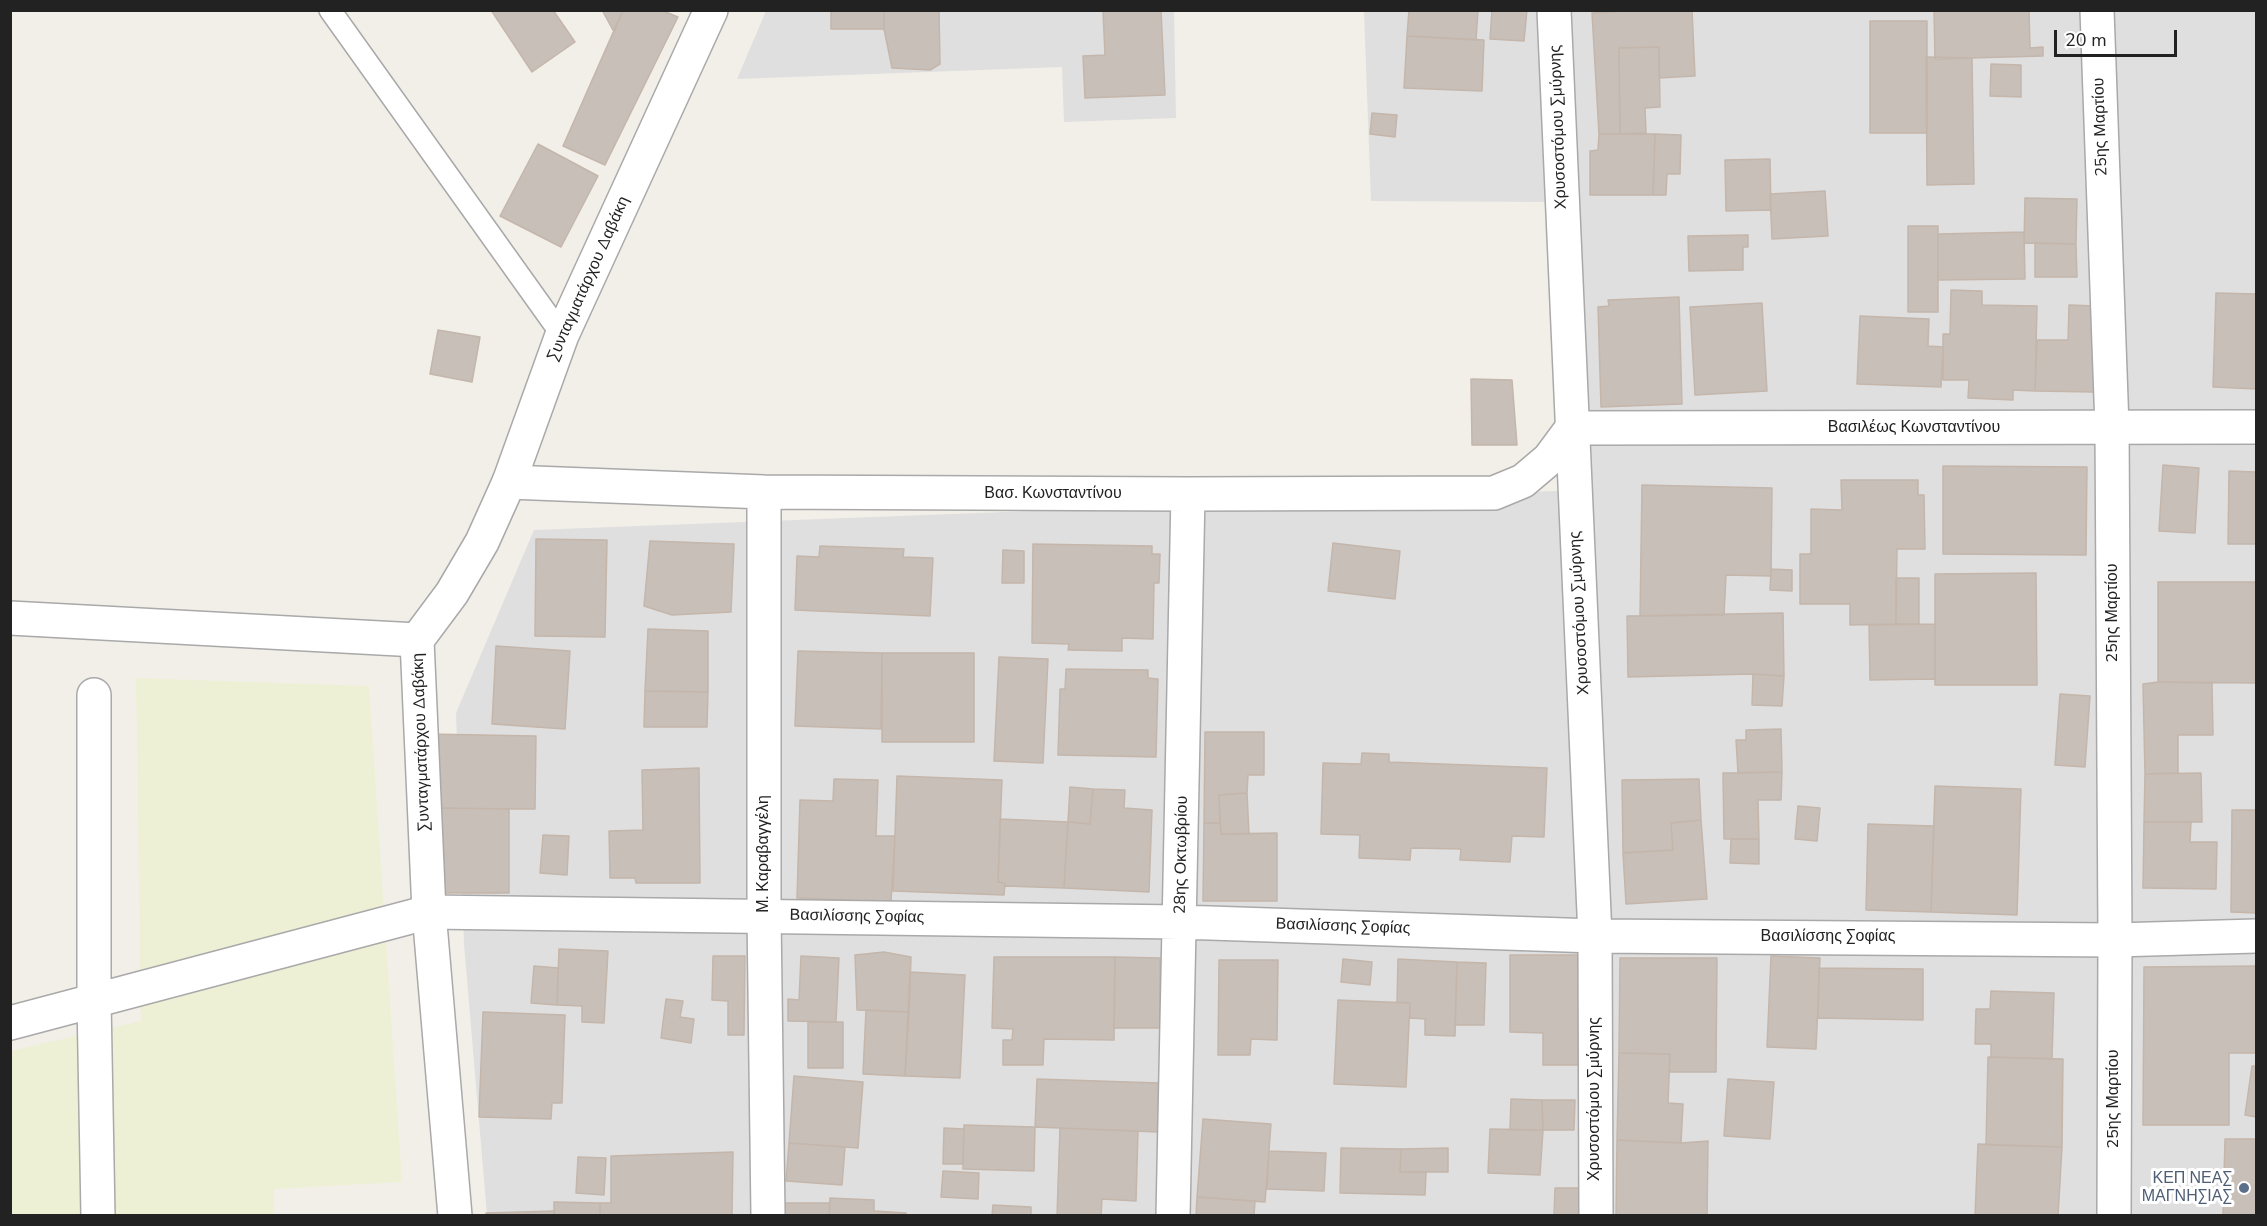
<!DOCTYPE html>
<html>
<head>
<meta charset="utf-8">
<style>
	body { margin:0 }
	#map { position:relative; width:2267px; height:1226px; overflow:hidden; background:#f2efe9; font-family:"Nunito Sans",sans-serif }
	canvas { display:block }
	.frame { position:absolute; inset:0; border:12px solid #222; pointer-events:none }
	.scale { position:absolute; left:2054px; top:30px; width:123px; height:27px; box-sizing:border-box; border:3px solid #222; border-top:0; padding-left:8px; font-size:18px; line-height:21px; white-space:nowrap; color:#222; -webkit-text-stroke:4px #fff; paint-order:stroke }
</style>
</head>
<body>
<div id="map">
<canvas width="2267" height="1226"></canvas>
<div class="frame"></div>
<div class="scale">20 m</div>
</div>
<script>
const c = document.querySelector('canvas').getContext('2d');
c.lineJoin = 'round';
function fillPath(path, color) { c.fillStyle = color; c.fill(path, 'evenodd'); }
function stroke(path, color, width, dash) { c.strokeStyle = color; c.lineWidth = width; c.lineCap = dash ? 'butt' : 'round'; c.setLineDash(dash || []); c.stroke(path); }
function write(font, color, halo, rows, align = 'center') {
  c.font = font + ' "Nunito Sans",sans-serif'; c.lineWidth = 6; c.setLineDash([]); c.textBaseline = 'middle'; c.strokeStyle = halo; c.fillStyle = color; for (const [text, x, y, turn = 0] of rows) {
    c.save(); c.translate(x, y); c.rotate((+turn || 0) * Math.PI / 180); c.textAlign = isNaN(turn) ? turn : align; if (halo) c.strokeText(text, 0, 0); c.fillText(text, 0, 0); c.restore();
  }
}
fillPath(new Path2D(`
	M 766,11 L 1174,11 L 1176,118 L 1064,122 L 1062,67 L 737,79 Z
	M 1364,11 L 1544,11 L 1549,202 L 1371,201 Z
	M 1564,11 L 2256,11 L 2256,1215 L 487,1215 L 464,944 L 456,713 L 534,530 L 1580,490 Z`), '#e0dfdf');
fillPath(new Path2D(`
	M 136,678 L 369,686 L 402,1182 L 274,1189 L 274,1215 L 11,1215 L 10,1051 L 141,1021 Z`), '#eef0d5');
const building = new Path2D(`
	M 491,10 L 553,10 L 575,42 L 532,72 Z
	M 602,10 L 623,10 L 614,32 Z
	M 623,10 L 661,10 L 678,17 L 605,165 L 563,146 Z
	M 831,10 L 884,10 L 884,29 L 831,29 Z
	M 884,10 L 939,10 L 940,64 L 930,70 L 892,68 L 884,29 Z
	M 1103,10 L 1161,10 L 1165,95 L 1085,98 L 1083,56 L 1105,55 Z
	M 1409,10 L 1478,10 L 1476,40 L 1407,36 Z
	M 1492,10 L 1527,10 L 1524,41 L 1490,39 Z
	M 1643,10 L 1692,10 L 1695,76 L 1659,78 L 1659,47 L 1619,48 L 1620,134 L 1599,134 L 1592,13 Z
	M 1934,10 L 2029,10 L 2030,48 L 2043,47 L 2043,56 L 1935,59 Z
	M 1870,21 L 1927,21 L 1927,133 L 1870,133 Z
	M 1407,36 L 1484,40 L 1482,91 L 1404,88 Z
	M 1659,47 L 1660,107 L 1645,108 L 1646,133 L 1620,134 L 1619,48 Z
	M 1926,57 L 1972,58 L 1974,184 L 1927,185 Z
	M 1991,64 L 2021,65 L 2021,97 L 1990,96 Z
	M 1372,113 L 1397,115 L 1395,137 L 1370,134 Z
	M 1599,134 L 1655,134 L 1653,195 L 1590,195 L 1590,151 L 1598,150 Z
	M 1655,134 L 1681,135 L 1680,174 L 1667,174 L 1666,195 L 1653,195 Z
	M 538,144 L 598,176 L 561,247 L 500,216 Z
	M 1770,159 L 1771,210 L 1726,211 L 1725,160 Z
	M 1825,191 L 1828,236 L 1772,239 L 1770,194 Z
	M 2025,198 L 2077,199 L 2076,244 L 2024,243 Z
	M 1908,226 L 1938,226 L 1938,312 L 1908,312 Z
	M 2024,232 L 2025,279 L 1938,280 L 1938,234 Z
	M 1748,235 L 1748,247 L 1743,247 L 1743,270 L 1689,271 L 1688,236 Z
	M 2035,243 L 2076,244 L 2077,277 L 2035,277 Z
	M 1951,290 L 1982,291 L 1982,305 L 2037,306 L 2035,391 L 2013,390 L 2013,400 L 1968,398 L 1969,380 L 1943,380 L 1943,334 L 1950,334 Z
	M 2216,293 L 2256,294 L 2256,389 L 2213,387 Z
	M 1679,297 L 1682,404 L 1601,407 L 1598,307 L 1609,306 L 1608,300 Z
	M 1762,303 L 1767,391 L 1695,395 L 1690,307 Z
	M 2069,305 L 2096,306 L 2094,392 L 2035,391 L 2037,340 L 2068,340 Z
	M 1860,316 L 1929,319 L 1928,346 L 1943,347 L 1941,387 L 1857,384 Z
	M 438,330 L 480,337 L 472,382 L 430,374 Z
	M 1471,379 L 1512,380 L 1517,445 L 1472,445 Z
	M 2163,465 L 2199,468 L 2195,533 L 2159,531 Z
	M 1943,466 L 2087,467 L 2086,555 L 1943,554 Z
	M 2229,471 L 2256,472 L 2256,544 L 2228,544 Z
	M 1841,480 L 1918,480 L 1918,495 L 1924,495 L 1925,549 L 1897,549 L 1896,624 L 1850,625 L 1850,604 L 1800,604 L 1800,554 L 1811,554 L 1811,509 L 1842,510 Z
	M 1642,485 L 1772,488 L 1771,576 L 1726,575 L 1724,615 L 1640,616 Z
	M 536,539 L 607,540 L 605,637 L 535,636 Z
	M 650,541 L 734,544 L 731,612 L 672,615 L 644,606 Z
	M 1333,543 L 1400,551 L 1395,599 L 1328,591 Z
	M 1033,544 L 1152,546 L 1152,554 L 1160,554 L 1159,583 L 1154,583 L 1153,639 L 1122,638 L 1122,651 L 1068,650 L 1069,644 L 1032,643 Z
	M 820,546 L 904,549 L 903,557 L 933,558 L 930,616 L 795,610 L 797,556 L 819,557 Z
	M 1003,550 L 1024,551 L 1024,583 L 1002,583 Z
	M 1771,569 L 1792,570 L 1792,591 L 1770,590 Z
	M 2036,573 L 2037,685 L 1935,685 L 1935,574 Z
	M 1896,578 L 1919,578 L 1919,624 L 1896,624 Z
	M 2158,582 L 2256,582 L 2256,683 L 2158,682 Z
	M 1783,613 L 1784,676 L 1753,674 L 1628,677 L 1627,616 Z
	M 1935,624 L 1935,679 L 1870,680 L 1869,625 Z
	M 648,629 L 708,631 L 708,692 L 645,691 Z
	M 496,646 L 570,651 L 565,729 L 492,724 Z
	M 798,651 L 882,653 L 881,729 L 795,726 Z
	M 882,653 L 974,653 L 974,742 L 882,742 Z
	M 999,657 L 1048,659 L 1043,763 L 994,761 Z
	M 1066,669 L 1148,670 L 1148,678 L 1158,679 L 1156,757 L 1058,755 L 1060,689 L 1065,689 Z
	M 1753,674 L 1784,676 L 1782,706 L 1752,705 Z
	M 2158,682 L 2212,683 L 2213,735 L 2178,735 L 2178,773 L 2145,774 L 2143,684 Z
	M 645,691 L 708,692 L 707,727 L 644,727 Z
	M 2060,694 L 2090,696 L 2085,767 L 2055,765 Z
	M 1781,729 L 1782,772 L 1738,773 L 1736,740 L 1746,740 L 1746,730 Z
	M 1205,732 L 1264,732 L 1264,775 L 1248,775 L 1247,793 L 1219,795 L 1220,823 L 1204,823 Z
	M 427,734 L 536,736 L 535,809 L 426,808 Z
	M 1362,753 L 1389,754 L 1389,762 L 1547,768 L 1544,837 L 1512,836 L 1510,862 L 1460,860 L 1461,849 L 1411,848 L 1410,860 L 1359,858 L 1360,835 L 1321,834 L 1323,763 L 1361,764 Z
	M 699,768 L 700,883 L 636,883 L 635,878 L 610,878 L 609,831 L 643,830 L 642,770 Z
	M 1782,772 L 1781,800 L 1758,800 L 1759,839 L 1724,839 L 1723,773 Z
	M 2201,773 L 2202,822 L 2144,822 L 2145,774 Z
	M 897,776 L 1002,780 L 998,882 L 1005,883 L 1004,895 L 893,891 Z
	M 834,779 L 878,780 L 876,836 L 895,836 L 891,902 L 797,898 L 800,800 L 833,801 Z
	M 1699,779 L 1701,820 L 1671,823 L 1673,850 L 1623,853 L 1622,780 Z
	M 1935,786 L 2021,789 L 2017,915 L 1931,912 Z
	M 1070,787 L 1093,789 L 1090,824 L 1068,822 Z
	M 1093,789 L 1125,790 L 1124,808 L 1152,810 L 1149,892 L 1064,888 L 1068,822 L 1090,824 Z
	M 1247,793 L 1249,834 L 1221,834 L 1219,795 Z
	M 1798,806 L 1820,808 L 1817,841 L 1795,839 Z
	M 440,808 L 509,809 L 509,893 L 441,893 Z
	M 2232,810 L 2256,810 L 2256,913 L 2231,912 Z
	M 1000,819 L 1068,822 L 1064,888 L 1005,886 L 1005,883 L 998,882 Z
	M 1701,820 L 1707,899 L 1626,904 L 1623,853 L 1673,850 L 1671,823 Z
	M 2144,822 L 2191,822 L 2190,842 L 2217,842 L 2216,889 L 2143,888 Z
	M 1204,823 L 1220,823 L 1221,834 L 1277,833 L 1277,901 L 1203,901 Z
	M 1868,824 L 1934,826 L 1931,912 L 1866,910 Z
	M 543,835 L 569,836 L 567,875 L 540,873 Z
	M 1731,839 L 1759,839 L 1759,864 L 1730,863 Z
	M 559,949 L 608,951 L 604,1023 L 582,1022 L 582,1006 L 557,1005 Z
	M 884,952 L 911,957 L 909,1012 L 857,1010 L 855,955 Z
	M 1510,955 L 1578,955 L 1578,1065 L 1543,1065 L 1543,1033 L 1510,1032 Z
	M 713,956 L 745,956 L 744,1035 L 728,1035 L 728,1001 L 712,1000 Z
	M 801,956 L 839,958 L 836,1022 L 788,1021 L 788,999 L 799,1000 Z
	M 1771,956 L 1820,958 L 1816,1049 L 1767,1047 Z
	M 994,957 L 1115,957 L 1114,1040 L 1044,1039 L 1043,1065 L 1003,1065 L 1003,1040 L 1012,1040 L 1013,1029 L 992,1028 Z
	M 1115,957 L 1160,958 L 1160,1028 L 1114,1028 Z
	M 1620,958 L 1717,958 L 1716,1072 L 1669,1072 L 1670,1054 L 1619,1053 Z
	M 1343,959 L 1372,962 L 1370,985 L 1341,982 Z
	M 1398,959 L 1457,962 L 1455,1036 L 1425,1035 L 1425,1019 L 1410,1018 L 1410,1003 L 1397,1002 Z
	M 1219,960 L 1278,960 L 1277,1040 L 1251,1039 L 1250,1055 L 1218,1055 Z
	M 1457,962 L 1486,963 L 1484,1025 L 1455,1025 Z
	M 534,966 L 558,968 L 557,1005 L 531,1003 Z
	M 2256,966 L 2256,1053 L 2229,1053 L 2229,1125 L 2143,1125 L 2144,967 Z
	M 1819,968 L 1923,969 L 1923,1020 L 1818,1018 Z
	M 910,972 L 965,975 L 960,1078 L 905,1076 Z
	M 1991,991 L 2054,993 L 2052,1059 L 1991,1057 L 1991,1044 L 1975,1044 L 1976,1009 L 1990,1009 Z
	M 666,999 L 683,1001 L 680,1017 L 694,1019 L 691,1043 L 661,1038 Z
	M 1338,1000 L 1410,1003 L 1406,1087 L 1334,1084 Z
	M 866,1010 L 909,1012 L 905,1076 L 863,1074 Z
	M 483,1012 L 565,1015 L 562,1103 L 552,1103 L 551,1119 L 479,1117 Z
	M 808,1022 L 843,1022 L 843,1068 L 808,1068 Z
	M 1619,1053 L 1670,1054 L 1668,1103 L 1683,1104 L 1681,1143 L 1617,1140 Z
	M 1988,1057 L 2063,1059 L 2062,1147 L 1986,1145 Z
	M 2252,1066 L 2256,1066 L 2256,1117 L 2245,1115 Z
	M 794,1076 L 863,1082 L 858,1148 L 789,1143 Z
	M 1037,1079 L 1159,1083 L 1158,1132 L 1035,1127 Z
	M 1728,1079 L 1774,1082 L 1770,1139 L 1724,1136 Z
	M 1511,1099 L 1542,1100 L 1543,1130 L 1510,1130 Z
	M 1542,1100 L 1575,1100 L 1574,1130 L 1543,1130 Z
	M 1203,1119 L 1271,1124 L 1265,1202 L 1197,1197 Z
	M 964,1125 L 1035,1127 L 1034,1171 L 963,1169 Z
	M 944,1128 L 964,1129 L 963,1164 L 943,1164 Z
	M 1060,1128 L 1138,1131 L 1136,1201 L 1102,1199 L 1101,1216 L 1057,1216 Z
	M 1490,1129 L 1543,1130 L 1540,1175 L 1488,1173 Z
	M 2225,1139 L 2256,1139 L 2256,1216 L 2223,1216 Z
	M 1617,1140 L 1681,1143 L 1708,1141 L 1707,1216 L 1616,1216 Z
	M 789,1143 L 845,1147 L 842,1185 L 786,1181 Z
	M 1978,1144 L 2062,1147 L 2058,1216 L 1975,1216 Z
	M 1341,1148 L 1401,1149 L 1400,1172 L 1426,1172 L 1425,1195 L 1340,1193 Z
	M 1448,1148 L 1448,1172 L 1400,1172 L 1401,1149 Z
	M 1269,1151 L 1326,1153 L 1324,1191 L 1267,1189 Z
	M 733,1152 L 732,1216 L 600,1216 L 600,1203 L 611,1203 L 611,1156 Z
	M 578,1157 L 606,1158 L 604,1195 L 576,1193 Z
	M 943,1171 L 979,1173 L 978,1199 L 941,1197 Z
	M 1555,1188 L 1580,1188 L 1579,1216 L 1554,1216 Z
	M 1197,1197 L 1255,1201 L 1254,1216 L 1196,1216 Z
	M 830,1198 L 874,1200 L 874,1211 L 906,1213 L 906,1216 L 829,1216 Z
	M 554,1202 L 600,1203 L 600,1216 L 554,1216 Z
	M 782,1203 L 830,1203 L 829,1216 L 782,1216 Z
	M 993,1205 L 1031,1207 L 1031,1216 L 992,1216 Z
	M 555,1211 L 554,1216 L 486,1216 L 486,1213 Z`);
fillPath(building, '#c7bfb8');
stroke(building, '#c4b6ab', 1.5);
const service = new Path2D(`
	M 330,10 L 562,335`);
const minor = new Path2D(`
	M 1554,10 L 1595,936 L 1596,1216
	M 509,482 L 764,492 L 1188,494 L 1494,493 L 1523,481 L 1549,459 L 1572,428 L 2256,427
	M 764,492 L 764,915 L 768,1216
	M 10,618 L 417,640
	M 94,695 L 94,1000 L 98,1216
	M 10,1023 L 429,912 L 1180,922 L 1595,936 L 2115,940 L 2256,936
	M 1173,1216 L 1188,494`);
const tertiary = new Path2D(`
	M 2097,10 L 2112,427 L 2115,940 L 2114,1216
	M 455,1216 L 429,912 L 417,640 L 452,593 L 482,542 L 509,482 L 562,335 L 711,10`);
stroke(service, '#a9a9a9', 24);
stroke(minor, '#a9a9a9', 36);
stroke(tertiary, '#a9a9a9', 36);
stroke(service, '#fff', 21);
stroke(minor, '#fff', 33);
stroke(tertiary, '#fff', 33);
for (const [x, y, r, color] of [
	[2244,1188,6,"#5c6f8a"]
]) { const dot = new Path2D(); dot.arc(x, y, r, 0, 2 * Math.PI); c.fillStyle = color; c.fill(dot); stroke(dot, '#fff', 2); }
write('16px', '#222', '#fff', [
	["Χρυσοστόμου Σμύρνης",1559,127,-92],
	["25ης Μαρτίου",2101,127,-92],
	["Συνταγματάρχου Δαβάκη",589,279,-66],
	["Βασιλέως Κωνσταντίνου",1914,428],
	["Βασ. Κωνσταντίνου",1053,494],
	["Χρυσοστόμου Σμύρνης",1580,613,-93],
	["25ης Μαρτίου",2113,613,-90],
	["Συνταγματάρχου Δαβάκη",422,742,-92],
	["Μ. Καραβαγγέλη",764,854,-90],
	["28ης Οκτωβρίου",1182,855,-89],
	["Βασιλίσσης Σοφίας",857,917,1],
	["Βασιλίσσης Σοφίας",1343,927,2],
	["Βασιλίσσης Σοφίας",1828,937],
	["Χρυσοστόμου Σμύρνης",1595,1099,-90],
	["25ης Μαρτίου",2114,1099,-90]
]);
write('16px', '#4e5e75', '#fff', [
	["ΚΕΠ ΝΕΑΣ",2232,1179],
	["ΜΑΓΝΗΣΙΑΣ",2232,1197]
], 'right');
</script>
</body>
</html>
